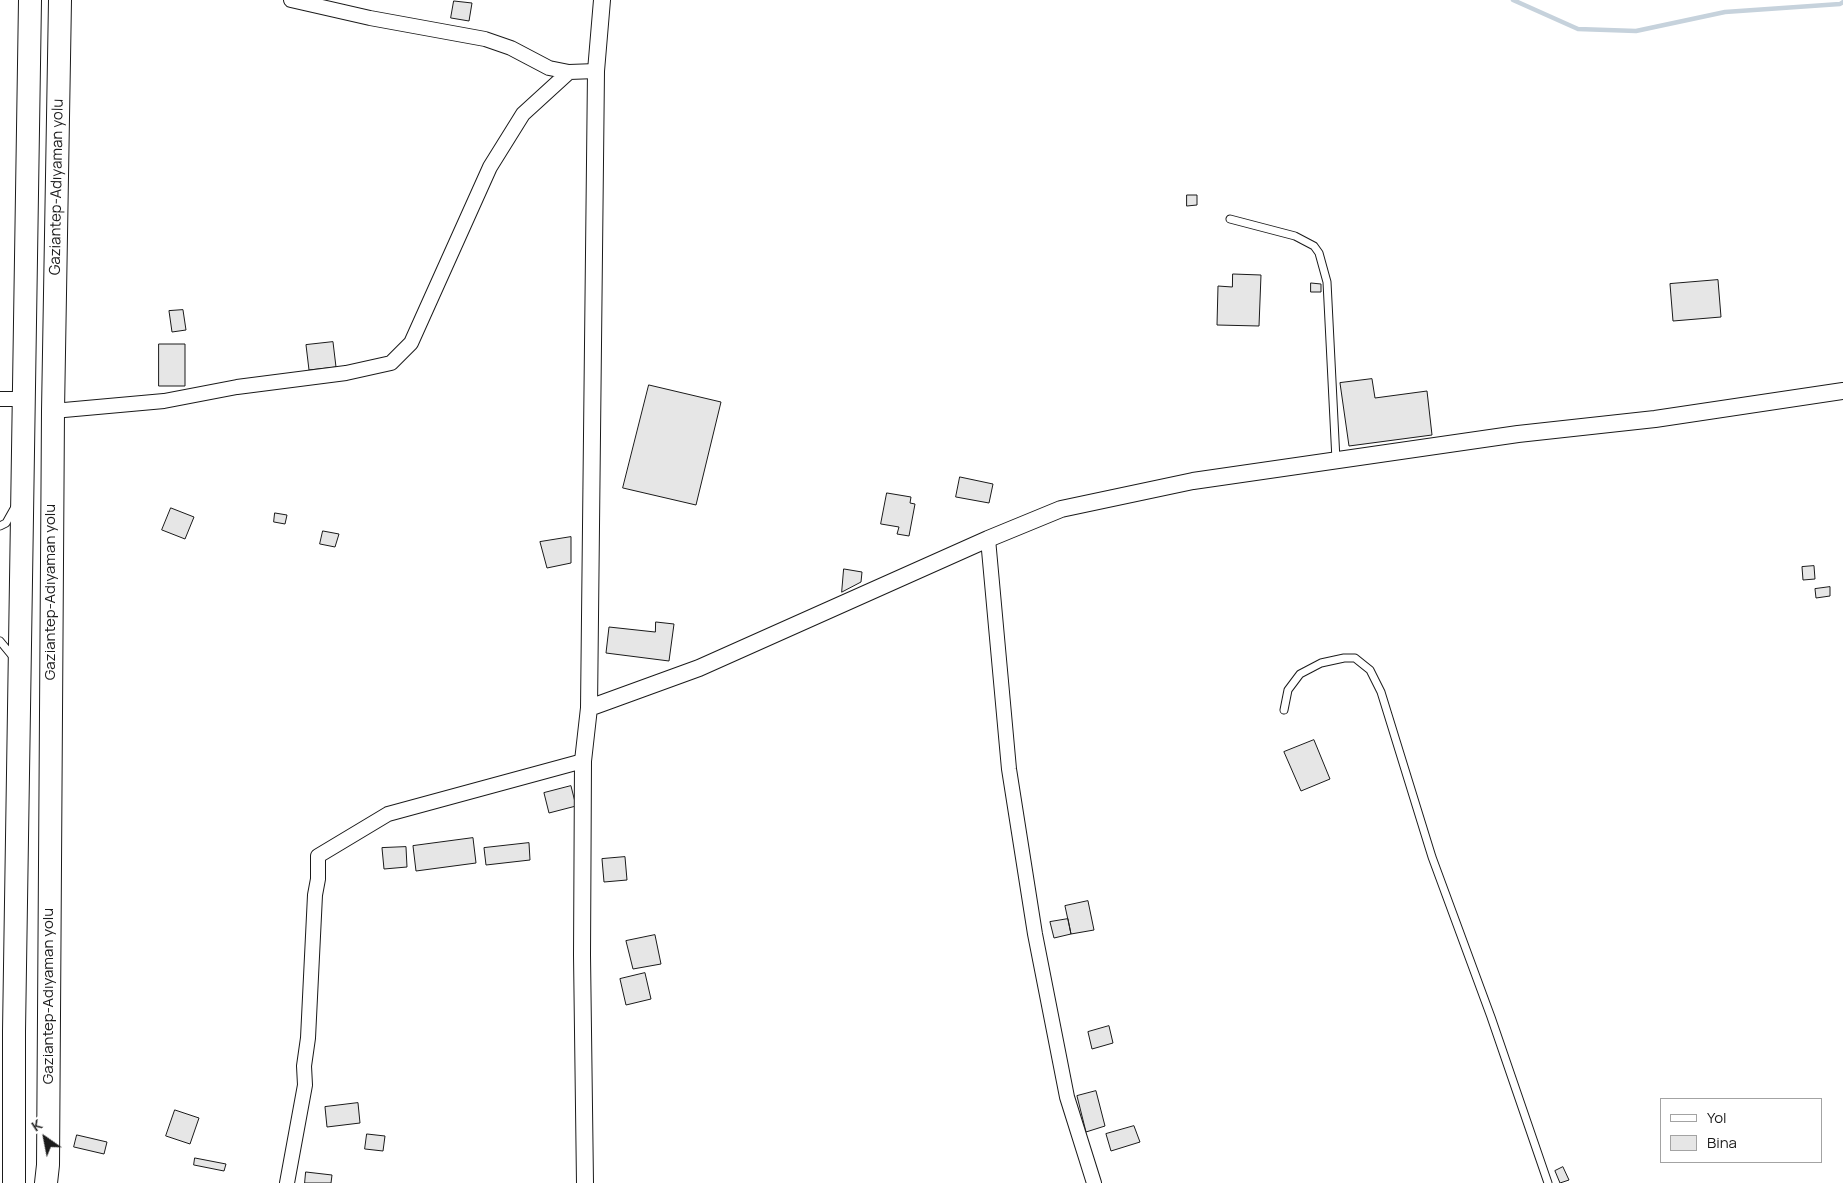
<!DOCTYPE html>
<html>
<head>
<meta charset="utf-8">
<style>
	body { margin:0 }
	#map { position:relative; width:1843px; height:1183px; overflow:hidden; background:#fff; font-family:Manrope,sans-serif }
	canvas { display:block }
	.legend { position:absolute; left:1660px; top:1098px; width:162px; height:65px; box-sizing:border-box; background:#fff; border:1px solid #a3a3a3; margin:0; padding:6px 9px; list-style:none; font-size:15px; color:#1a1a1a }
	.legend li { display:flex; align-items:center; gap:10px; height:25px }
	.legend b { width:25px; border:1px solid #a3a3a3 }
	.north { position:absolute; left:20px; top:1113px; width:50px; height:50px; -webkit-text-stroke:4px #fff; paint-order:stroke; rotate:327deg; font-size:14px; font-weight:700; line-height:20px; text-align:center; color:#1a1a1a }
	.north::after { content:''; display:block; margin:auto; width:18px; height:22px; background:#1a1a1a; clip-path:polygon(50% 0,100% 100%,50% 72%,0 100%) }
</style>
</head>
<body>
<div id="map">
<canvas width="1843" height="1183"></canvas>
<ul class="legend">
<li><b style="height:6px;background:#fff"></b>Yol</li>
<li><b style="height:14px;background:#e6e6e6"></b>Bina</li>
</ul>
<div class="north">K</div>
</div>
<script>
const c = document.querySelector('canvas').getContext('2d');
c.lineJoin = 'round';
function stroke(path, color, width, dash) { c.strokeStyle = color; c.lineWidth = width; c.lineCap = dash ? 'butt' : 'round'; c.setLineDash(dash || []); c.stroke(path); }
function fillPath(path, color) { c.fillStyle = color; c.fill(path, 'evenodd'); }
function write(font, color, halo, rows, align = 'center') {
  c.font = font + ' Manrope,sans-serif'; c.lineWidth = 4; c.setLineDash([]); c.textBaseline = 'middle'; c.strokeStyle = halo; c.fillStyle = color; for (const [text, x, y, turn = 0] of rows) {
    c.save(); c.translate(x, y); c.rotate((+turn || 0) * Math.PI / 180); c.textAlign = isNaN(turn) ? turn : align; if (halo) c.strokeText(text, 0, 0); c.fillText(text, 0, 0); c.restore();
  }
}
stroke(new Path2D(`
	M 1513,0 L 1578,29 L 1636,31 L 1725,12 L 1840,4 L 1843,2`), '#c6d2dc', 4.5);
const building = new Path2D(`
	M 454,1 L 472,3 L 469,21 L 451,18 Z
	M 1187,195 L 1197,195 L 1197,205 L 1187,206 Z
	M 1233,274 L 1261,275 L 1259,326 L 1217,325 L 1218,286 L 1232,287 Z
	M 1718,280 L 1721,317 L 1673,321 L 1670,284 Z
	M 1311,283 L 1321,284 L 1321,292 L 1311,292 Z
	M 183,310 L 186,330 L 172,332 L 169,311 Z
	M 333,342 L 336,367 L 309,370 L 306,345 Z
	M 159,344 L 185,344 L 185,386 L 159,386 Z
	M 1372,379 L 1375,398 L 1427,391 L 1432,435 L 1349,446 L 1340,383 Z
	M 649,385 L 721,402 L 696,505 L 623,488 Z
	M 960,477 L 993,484 L 989,503 L 956,497 Z
	M 887,493 L 911,497 L 910,503 L 915,504 L 909,536 L 897,534 L 899,527 L 881,524 Z
	M 171,508 L 194,517 L 185,539 L 162,530 Z
	M 275,513 L 287,515 L 285,524 L 274,522 Z
	M 323,531 L 339,534 L 335,547 L 320,544 Z
	M 571,537 L 571,563 L 547,568 L 540,542 Z
	M 1814,566 L 1815,579 L 1803,580 L 1802,567 Z
	M 844,569 L 862,572 L 861,582 L 842,592 Z
	M 1830,587 L 1830,596 L 1816,598 L 1815,589 Z
	M 656,622 L 674,624 L 669,661 L 606,653 L 609,627 L 655,632 Z
	M 1314,740 L 1330,779 L 1301,791 L 1284,752 Z
	M 571,786 L 576,806 L 549,813 L 544,793 Z
	M 473,838 L 476,863 L 416,871 L 413,846 Z
	M 529,843 L 530,860 L 486,865 L 484,848 Z
	M 406,847 L 407,867 L 384,869 L 382,848 Z
	M 625,857 L 627,880 L 604,882 L 602,859 Z
	M 1088,901 L 1094,930 L 1071,934 L 1065,906 Z
	M 1068,919 L 1071,934 L 1054,938 L 1050,922 Z
	M 655,935 L 661,964 L 633,969 L 626,941 Z
	M 645,973 L 651,999 L 626,1005 L 620,979 Z
	M 1109,1026 L 1113,1043 L 1092,1049 L 1088,1032 Z
	M 1096,1091 L 1105,1126 L 1086,1132 L 1077,1096 Z
	M 358,1103 L 360,1123 L 327,1127 L 325,1107 Z
	M 175,1110 L 199,1118 L 190,1144 L 166,1136 Z
	M 1134,1126 L 1140,1142 L 1111,1151 L 1106,1134 Z
	M 367,1134 L 385,1136 L 383,1151 L 365,1149 Z
	M 77,1135 L 107,1142 L 104,1154 L 74,1147 Z
	M 195,1158 L 226,1164 L 224,1171 L 194,1165 Z
	M 1563,1167 L 1569,1180 L 1560,1183 L 1555,1171 Z
	M 306,1172 L 332,1175 L 331,1183 L 305,1183 Z`);
fillPath(building, '#e6e6e6');
stroke(building, '#1a1a1a', 1);
const service = new Path2D(`
	M 1230,219 L 1295,236 L 1314,246 L 1319,253 L 1327,282 L 1336,460
	M 0,526 L 6,523 L 15,507
	M 0,641 L 14,658
	M 1284,710 L 1288,690 L 1300,674 L 1321,663 L 1344,658 L 1355,658 L 1370,670 L 1381,692 L 1432,857 L 1491,1017 L 1548,1183`);
const minor = new Path2D(`
	M 291,0 L 370,18 L 485,39 L 511,48 L 549,68 L 569,72 L 596,71
	M 0,399 L 24,399
	M 53,411 L 164,401 L 237,387 L 346,373 L 391,363 L 411,343 L 490,167 L 523,114 L 569,72
	M 988,539 L 1009,769 L 1035,934 L 1067,1097 L 1094,1183
	M 287,1183 L 305,1085 L 304,1066 L 308,1038 L 315,895 L 318,879 L 318,856 L 388,814 L 583,761`);
const tertiary = new Path2D(`
	M 589,708 L 699,668 L 988,539 L 1061,509 L 1193,481 L 1518,434 L 1655,419 L 1843,391
	M 585,1183 L 582,955 L 583,761 L 589,708 L 596,71 L 602,0`);
const trunk = new Path2D(`
	M 14,1183 L 14,1031 L 30,0
	M 46,1183 L 48,1165 L 53,411 L 60,0`);
stroke(service, '#1a1a1a', 9);
stroke(minor, '#1a1a1a', 16);
stroke(tertiary, '#1a1a1a', 18);
stroke(trunk, '#1a1a1a', 24);
stroke(service, '#fff', 7);
stroke(minor, '#fff', 14);
stroke(tertiary, '#fff', 16);
stroke(trunk, '#fff', 22);
write('15px', '#1a1a1a', '#fff', [
	["Gaziantep-Adıyaman yolu",57,187,-89],
	["Gaziantep-Adıyaman yolu",51,592,-90],
	["Gaziantep-Adıyaman yolu",49,996,-90]
]);
</script>
</body>
</html>
